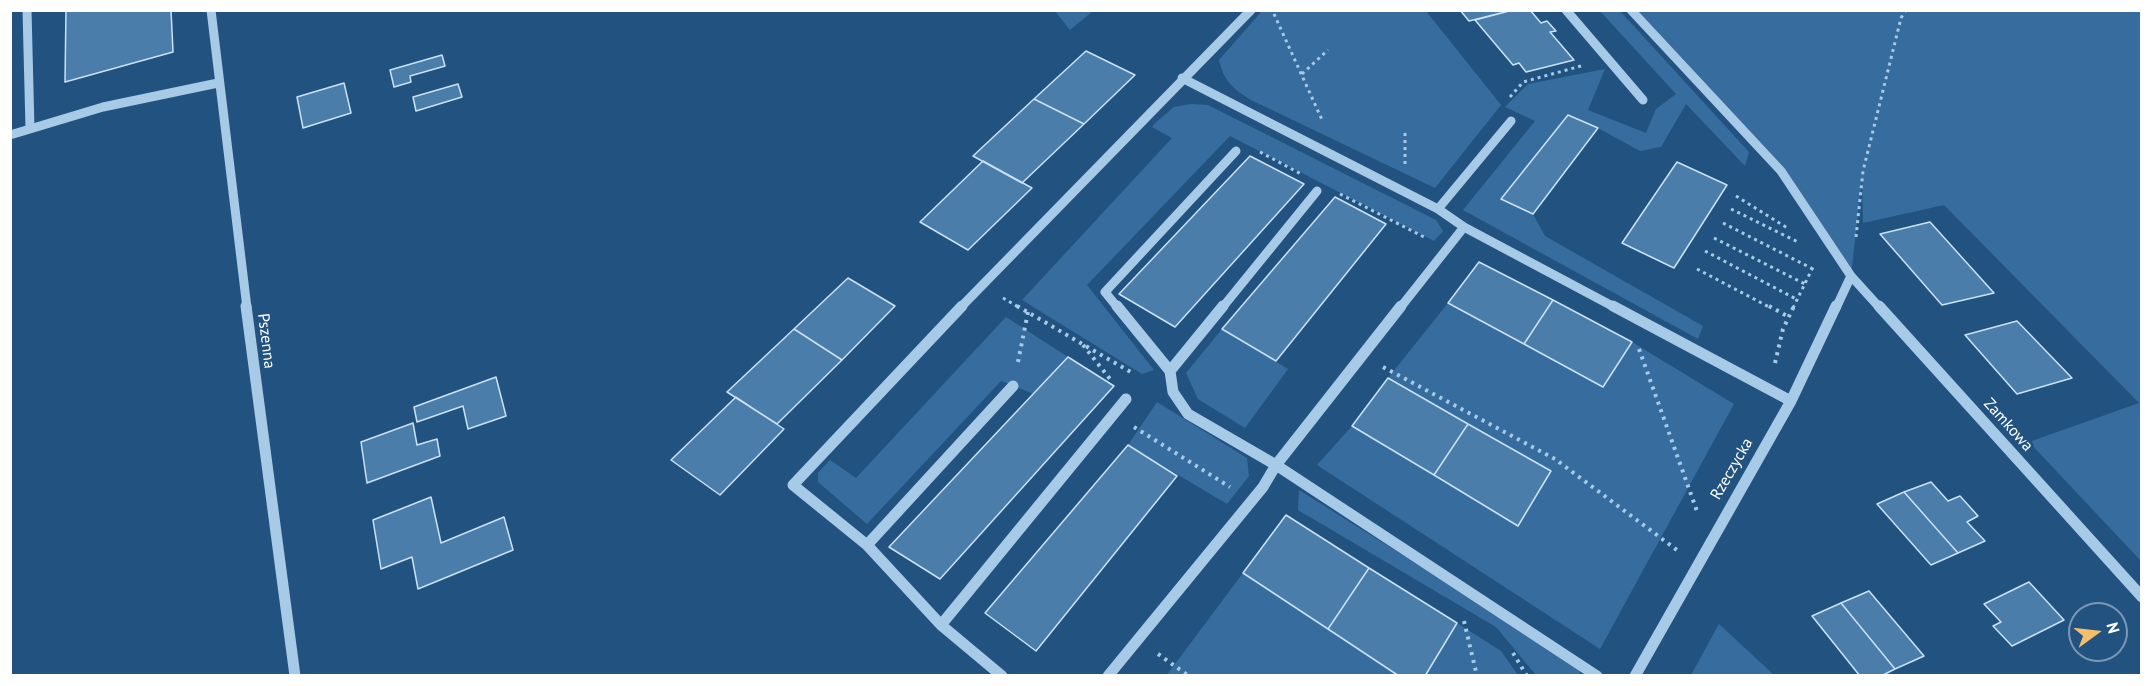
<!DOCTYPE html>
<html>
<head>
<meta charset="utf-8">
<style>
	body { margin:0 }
	#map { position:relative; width:2152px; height:686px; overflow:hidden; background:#225380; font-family:"PT Sans",sans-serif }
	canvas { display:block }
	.frame { position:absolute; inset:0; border:12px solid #fff; pointer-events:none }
	.north { position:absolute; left:2068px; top:602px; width:60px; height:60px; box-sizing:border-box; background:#225380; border:2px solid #7a98b3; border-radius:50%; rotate:75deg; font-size:16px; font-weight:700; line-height:24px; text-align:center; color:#fff }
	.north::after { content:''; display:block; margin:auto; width:21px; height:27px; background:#f3bf69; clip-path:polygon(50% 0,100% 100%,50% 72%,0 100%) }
</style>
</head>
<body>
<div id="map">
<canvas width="2152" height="686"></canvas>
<div class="frame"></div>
<div class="north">N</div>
</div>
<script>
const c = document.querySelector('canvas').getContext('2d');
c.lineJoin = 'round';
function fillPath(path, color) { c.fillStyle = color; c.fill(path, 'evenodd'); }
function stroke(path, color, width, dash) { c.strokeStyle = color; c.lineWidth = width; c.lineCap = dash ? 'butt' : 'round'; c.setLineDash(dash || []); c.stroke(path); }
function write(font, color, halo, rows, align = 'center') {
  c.font = font + ' "PT Sans",sans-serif'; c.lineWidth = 6; c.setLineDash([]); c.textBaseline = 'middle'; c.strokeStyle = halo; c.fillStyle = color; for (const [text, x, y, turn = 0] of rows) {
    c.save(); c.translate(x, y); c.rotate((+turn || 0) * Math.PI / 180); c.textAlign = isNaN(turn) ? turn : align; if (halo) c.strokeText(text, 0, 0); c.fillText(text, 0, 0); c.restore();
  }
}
fillPath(new Path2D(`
	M 1055,11 L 1093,11 L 1070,30 Z
	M 1291,11 L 1426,11 L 1501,105 L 1435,188 L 1251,100 C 1232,88 1224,81 1219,60 L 1262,11 Z
	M 1600,11 L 1620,11 L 1749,152 L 1745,166 L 1686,104 L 1661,147 L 1640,151 L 1598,128 L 1501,199 L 1533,214 L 1545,236 L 1703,326 L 1698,339 L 1463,210 L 1535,121 L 1505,107 L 1528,84 L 1605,69 L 1588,110 L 1646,133 L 1656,109 L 1676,94 Z
	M 1631,11 L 2141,11 L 2141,561 L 2029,442 L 2139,403 L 1944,205 L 1863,223 L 1862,178 L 1851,276 L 1781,171 Z
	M 1190,104 L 1208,105 L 1436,220 L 1443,231 L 1434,241 L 1230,136 L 1087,285 L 1154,370 L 1142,374 L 1022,300 L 1172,138 L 1152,127 L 1154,124 L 1174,107 Z
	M 1448,303 L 1603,386 L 1632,342 L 1734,404 L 1600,649 L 1317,465 L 1352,426 L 1518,525 L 1551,471 L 1388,378 Z
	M 1006,317 L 1068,357 L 1034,394 L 1001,381 L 867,524 L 818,482 L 818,473 L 830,460 L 856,478 Z
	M 1222,329 L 1288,369 L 1245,428 L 1198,399 L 1186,373 Z
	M 1157,402 L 1247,458 L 1249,476 L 1227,504 L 1128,445 Z
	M 1299,490 L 1582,668 L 1579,675 L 1536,675 L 1496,627 L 1298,510 Z
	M 1243,573 L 1399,675 L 1166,676 Z
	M 1457,623 L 1501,651 L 1518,675 L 1425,676 Z
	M 1719,624 L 1774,675 L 1691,675 Z`), '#366d9e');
const building = new Path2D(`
	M 66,10 L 171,10 L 173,52 L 65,82 Z
	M 1460,10 L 1513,10 L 1469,21 Z
	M 1513,10 L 1530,10 L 1541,23 L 1547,21 L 1556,31 L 1550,32 L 1574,60 L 1526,72 L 1519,63 L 1513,65 L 1475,20 Z
	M 1086,51 L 1135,75 L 1084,124 L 1034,99 Z
	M 442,55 L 445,66 L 410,76 L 411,82 L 394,87 L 390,70 Z
	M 344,83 L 351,113 L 303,128 L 297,97 Z
	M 458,84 L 462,97 L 416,111 L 413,97 Z
	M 1034,99 L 1084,124 L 1022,183 L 973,156 Z
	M 1568,115 L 1598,128 L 1533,214 L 1501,199 Z
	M 1250,156 L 1304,184 L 1175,327 L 1119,294 Z
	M 983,161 L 1032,188 L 968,250 L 920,222 Z
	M 1677,162 L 1727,185 L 1674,268 L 1622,243 Z
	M 1335,197 L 1386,224 L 1276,361 L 1222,329 Z
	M 1930,222 L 1994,293 L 1942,305 L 1880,234 Z
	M 1479,262 L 1553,300 L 1524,344 L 1448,303 Z
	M 848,278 L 895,306 L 842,360 L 794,329 Z
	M 1553,300 L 1632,342 L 1603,387 L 1524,344 Z
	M 2017,321 L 2072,378 L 2017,394 L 1965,335 Z
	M 794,329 L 842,360 L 777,424 L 727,392 Z
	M 1068,357 L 1114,386 L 940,579 L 889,547 Z
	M 496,377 L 506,416 L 468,429 L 463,406 L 417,422 L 414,407 Z
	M 1388,378 L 1468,424 L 1434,475 L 1352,426 Z
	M 736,397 L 784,429 L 720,495 L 671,460 Z
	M 413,423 L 417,445 L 437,439 L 440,456 L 367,483 L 361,442 Z
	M 1468,424 L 1551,471 L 1518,526 L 1434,475 Z
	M 1128,445 L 1177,476 L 1036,651 L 985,613 Z
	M 1931,482 L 1948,501 L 1960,496 L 1978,516 L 1967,522 L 1985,541 L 1958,553 L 1904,492 Z
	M 1904,492 L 1958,553 L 1931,565 L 1877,504 Z
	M 431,497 L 441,543 L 504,517 L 513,550 L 418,589 L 412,557 L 381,569 L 373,520 Z
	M 1286,515 L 1369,568 L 1328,629 L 1243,573 Z
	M 1369,568 L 1457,623 L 1425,676 L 1399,676 L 1328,629 Z
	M 2029,582 L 2064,620 L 2012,646 L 1993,626 L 2001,622 L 1984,604 Z
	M 1869,591 L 1924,656 L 1895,669 L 1841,603 Z
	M 1841,603 L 1895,669 L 1881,676 L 1860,676 L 1812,616 Z`);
fillPath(building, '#4a7da9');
stroke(building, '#cbe2f6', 1.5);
stroke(new Path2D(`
	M 1274,14 L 1323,122
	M 1302,74 L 1328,50
	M 1510,97 L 1523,82 L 1581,66
	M 1405,133 L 1405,165
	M 1260,152 L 1301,174
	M 1340,194 L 1424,237
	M 1736,196 L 1789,229
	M 1731,209 L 1798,242
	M 1723,223 L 1813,269
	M 1856,237 L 1863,171 L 1901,18 L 1906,10
	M 1714,238 L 1805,284
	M 1705,251 L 1798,300
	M 1697,269 L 1771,308
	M 1003,298 L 1020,308
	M 1793,308 L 1814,265`), '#a7cae7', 3, [3, 4]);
stroke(new Path2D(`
	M 1017,306 L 1134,374
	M 1769,306 L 1789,317
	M 1083,345 L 1110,379
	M 1639,349 L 1698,514
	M 1018,362 L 1028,312
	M 1775,363 L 1783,329 L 1794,306
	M 1383,367 L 1555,459 L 1677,550
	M 1134,427 L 1230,487
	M 1464,621 L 1477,676
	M 1513,653 L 1527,676
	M 1158,654 L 1189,676`), '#a7cae7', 4, [3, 5]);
stroke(new Path2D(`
	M 27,10 L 30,129
	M 211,10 L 247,308
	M 1566,10 L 1643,100
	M 1631,10 L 1781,171 L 1851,276 L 1880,308
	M 1182,78 L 1438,209 L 1464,227 L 1616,308
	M 10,135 L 103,107 L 218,83
	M 1438,209 L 1511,121
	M 960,308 L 1251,10
	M 1118,308 L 1105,292 L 1236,151
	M 1222,308 L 1317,191
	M 1400,308 L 1464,227
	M 1836,308 L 1851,276`), '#a7cae7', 9);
stroke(new Path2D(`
	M 246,306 L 295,676
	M 962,306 L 793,485 L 867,545 L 941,625 L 1002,676
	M 1117,306 L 1170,371
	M 1223,306 L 1170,371 L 1173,392 L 1188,414 L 1276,465 L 1597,676
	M 1613,306 L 1791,401
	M 1879,306 L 2142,597
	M 867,545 L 1013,386
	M 941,625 L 1126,399
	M 1108,676 L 1263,487 L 1276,465 L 1401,306
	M 1635,676 L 1791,401 L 1836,306`), '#a7cae7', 11);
write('16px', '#fff', '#225380', [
	["Pszenna",266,341,83],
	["Zamkowa",2008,425,48],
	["Rzeczycka",1732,469,-60]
]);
</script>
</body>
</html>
